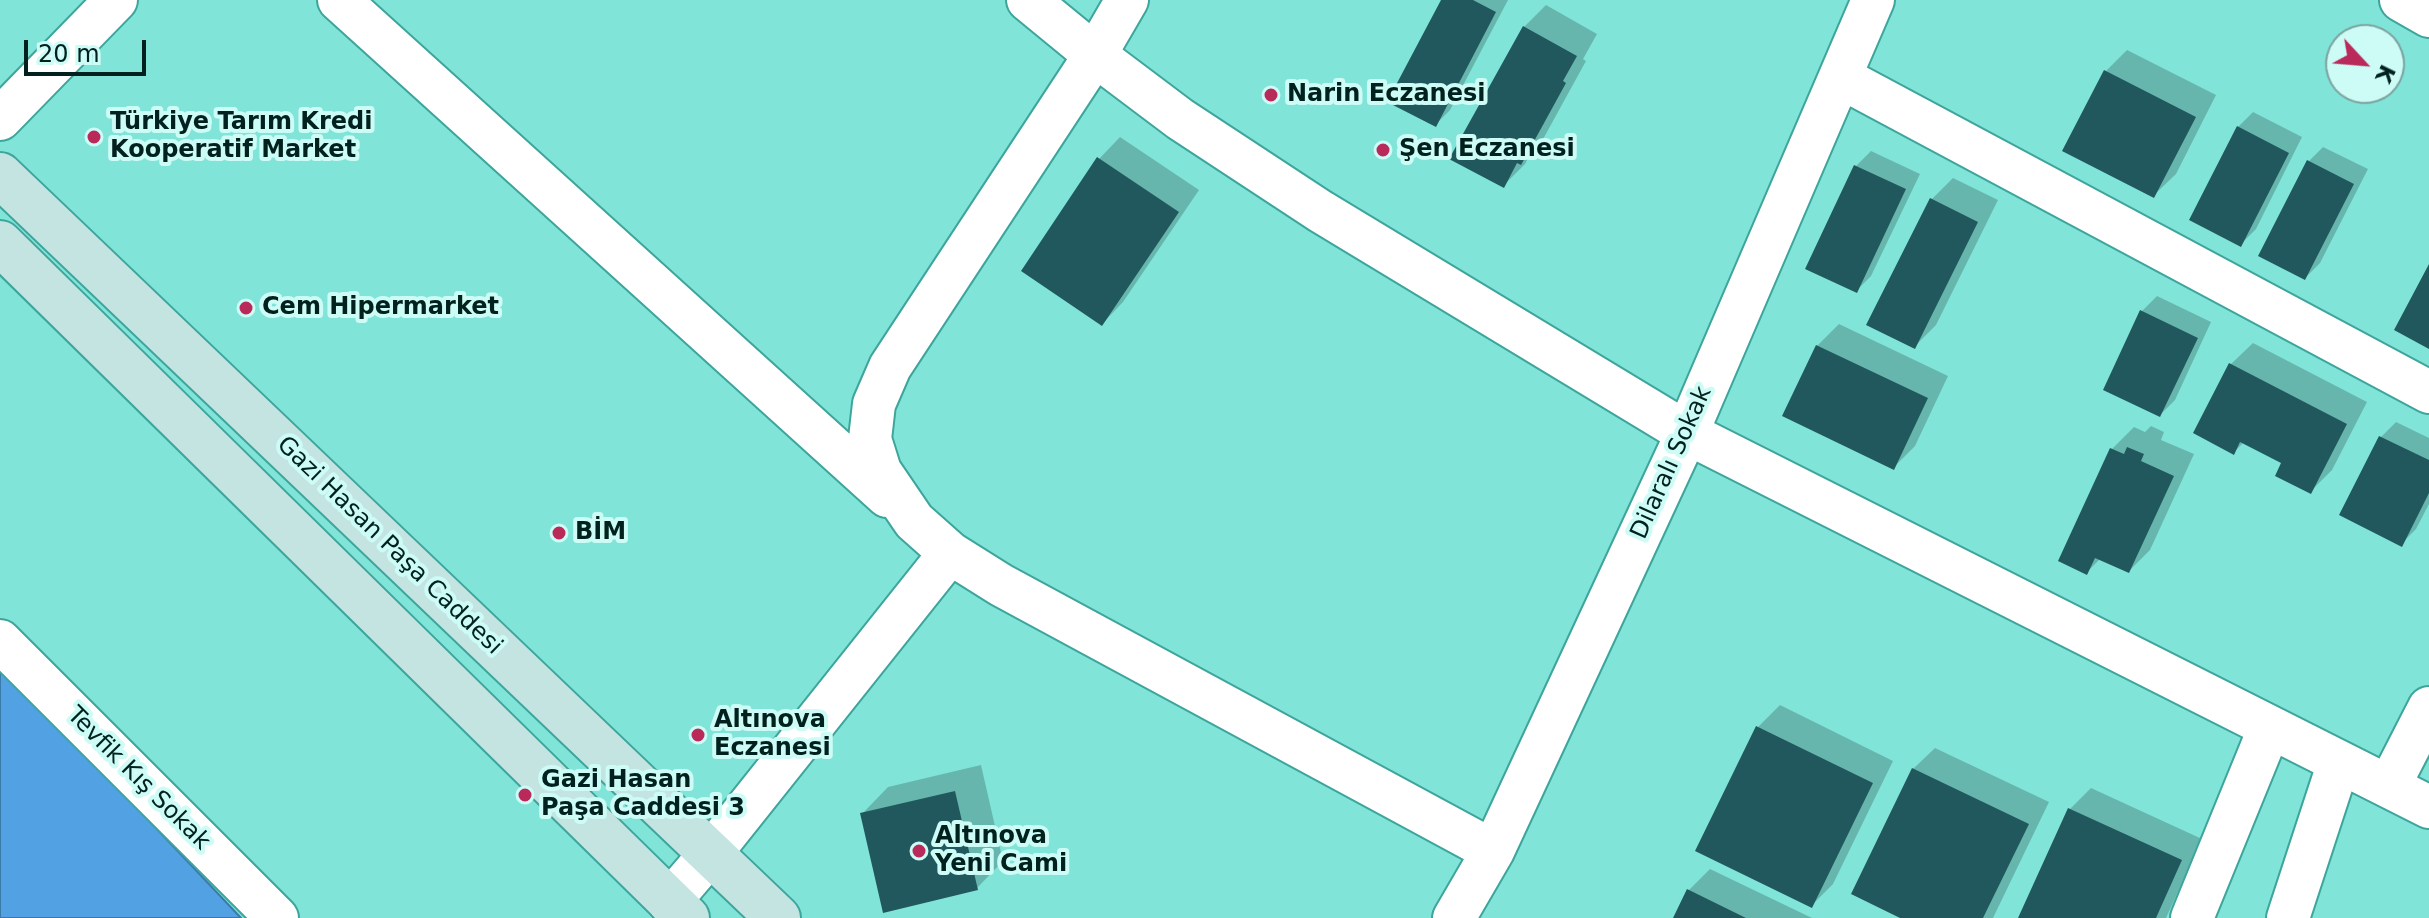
<!DOCTYPE html>
<html>
<head>
<meta charset="utf-8">
<style>
	body { margin:0 }
	#map { position:relative; width:2429px; height:918px; overflow:hidden; background:#80e4d9; font-family:"DejaVu Sans",sans-serif }
	canvas { display:block }
	.north { position:absolute; left:2325px; top:24px; width:80px; height:80px; box-sizing:border-box; background:#cdfbf5; border:2px solid #7ba49f; border-radius:50%; rotate:116deg; font-size:22px; font-weight:700; line-height:32px; text-align:center; color:#01211e }
	.north::after { content:''; display:block; margin:auto; width:28px; height:36px; background:#b92a5a; clip-path:polygon(50% 0,100% 100%,50% 72%,0 100%) }
	.scale { position:absolute; left:24px; top:40px; width:122px; height:36px; box-sizing:border-box; border:4px solid #01211e; border-top:0; padding-left:10px; font-size:24px; line-height:28px; white-space:nowrap; color:#01211e; -webkit-text-stroke:6px #cdfbf5; paint-order:stroke }
</style>
</head>
<body>
<div id="map">
<canvas width="2429" height="918"></canvas>
<div class="north">K</div>
<div class="scale">20 m</div>
</div>
<script>
const c = document.querySelector('canvas').getContext('2d');
c.lineJoin = 'round';
function fillPath(path, color) { c.fillStyle = color; c.fill(path, 'evenodd'); }
function stroke(path, color, width, dash) { c.strokeStyle = color; c.lineWidth = width; c.lineCap = dash ? 'butt' : 'round'; c.setLineDash(dash || []); c.stroke(path); }
function write(font, color, halo, rows, align = 'center') {
  c.font = font + ' "DejaVu Sans",sans-serif'; c.lineWidth = 8; c.setLineDash([]); c.textBaseline = 'middle'; c.strokeStyle = halo; c.fillStyle = color; for (const [text, x, y, turn = 0] of rows) {
    c.save(); c.translate(x, y); c.rotate((+turn || 0) * Math.PI / 180); c.textAlign = isNaN(turn) ? turn : align; if (halo) c.strokeText(text, 0, 0); c.fillText(text, 0, 0); c.restore();
  }
}
const water = new Path2D(`
	M 0,663 L 241,918 L 0,918 Z`);
fillPath(water, '#52a1e3');
stroke(water, '#3a7ba8', 2);
fillPath(new Path2D(`
	M 1443,0 L 1508,0 L 1450,110 L 1435,125 Z
	M 1546,5 L 1597,34 L 1583,59 L 1586,61 L 1542,141 L 1532,151 L 1525,164 L 1503,186 L 1524,27 Z
	M 2127,50 L 2216,95 L 2176,174 L 2154,195 L 2106,71 Z
	M 2253,112 L 2302,137 L 2256,229 L 2241,244 L 2238,127 Z
	M 1120,137 L 1199,190 L 1123,302 L 1102,324 L 1099,159 Z
	M 2323,147 L 2368,169 L 2320,263 L 2305,278 L 2308,162 Z
	M 1871,151 L 1920,174 L 1871,276 L 1856,291 L 1856,166 Z
	M 1953,178 L 1998,200 L 1936,325 L 1914,347 L 1932,199 Z
	M 2157,296 L 2211,322 L 2175,400 L 2160,415 L 2142,311 Z
	M 1839,324 L 1948,376 L 1915,446 L 1894,467 L 1817,346 Z
	M 2253,343 L 2367,402 L 2332,470 L 2310,492 L 2284,463 L 2244,442 L 2234,452 L 2231,364 Z
	M 2396,422 L 2429,438 L 2429,504 L 2416,529 L 2401,544 L 2342,514 L 2381,437 Z
	M 2151,426 L 2164,432 L 2161,440 L 2194,454 L 2150,550 L 2129,571 L 2101,558 L 2087,572 L 2061,560 L 2112,449 L 2134,427 L 2145,432 Z
	M 1780,705 L 1893,761 L 1833,884 L 1812,905 L 1698,850 L 1758,727 Z
	M 1935,748 L 2049,802 L 1993,918 L 1905,918 L 1913,769 Z
	M 981,765 L 1003,861 L 977,888 L 862,814 L 888,787 Z
	M 2091,788 L 2202,839 L 2166,918 L 2020,918 L 2069,810 Z
	M 1710,869 L 1812,918 L 1675,918 L 1689,890 Z`), '#0003');
fillPath(new Path2D(`
	M 1441,0 L 1473,0 L 1496,12 L 1436,127 L 1387,102 Z
	M 1523,26 L 1577,56 L 1563,81 L 1566,83 L 1521,165 L 1517,163 L 1504,188 L 1449,159 Z
	M 2104,70 L 2196,117 L 2154,198 L 2062,151 Z
	M 2237,126 L 2289,153 L 2241,247 L 2189,220 Z
	M 1097,157 L 1179,212 L 1102,326 L 1021,271 Z
	M 2307,160 L 2354,184 L 2305,280 L 2258,256 Z
	M 1854,165 L 1906,189 L 1857,293 L 1805,269 Z
	M 1930,198 L 1978,222 L 1915,349 L 1866,325 Z
	M 2429,264 L 2429,349 L 2394,330 Z
	M 2140,310 L 2198,338 L 2160,417 L 2103,390 Z
	M 1816,345 L 1928,398 L 1894,470 L 1782,416 Z
	M 2229,363 L 2347,424 L 2311,494 L 2275,476 L 2281,463 L 2240,442 L 2234,455 L 2193,433 Z
	M 2379,436 L 2429,460 L 2429,493 L 2402,547 L 2339,515 Z
	M 2127,447 L 2144,454 L 2141,461 L 2174,476 L 2129,573 L 2095,558 L 2087,575 L 2058,561 L 2110,448 L 2124,454 Z
	M 1756,726 L 1873,783 L 1812,908 L 1695,851 Z
	M 1912,768 L 2029,824 L 1983,918 L 1900,918 L 1851,894 Z
	M 955,791 L 978,890 L 883,913 L 860,813 Z
	M 2068,808 L 2182,860 L 2156,918 L 2018,918 Z
	M 1687,889 L 1746,918 L 1673,918 Z`), '#21585e');
const minor = new Path2D(`
	M 339,0 L 887,496
	M 1028,0 L 1095,55 L 1180,119 L 1320,211 L 1687,433 L 2429,807
	M 1127,0 L 1095,55 L 890,367 L 874,404 L 870,439 L 880,471 L 914,521 L 950,553 L 1001,585 L 1493,851
	M 2401,0 L 2429,16
	M 1840,77 L 2429,392
	M 0,119 L 116,0
	M 0,641 L 277,918
	M 2389,786 L 2429,708
	M 669,902 L 711,853 L 950,553
	M 1454,918 L 1493,851 L 1687,433 L 1873,0
	M 2192,918 L 2270,727
	M 2288,918 L 2339,762`);
const secondary = new Path2D(`
	M 0,175 L 778,918
	M 0,243 L 687,918`);
stroke(minor, '#3da59b', 46);
stroke(secondary, '#3da59b', 48);
stroke(minor, '#fff', 42);
stroke(secondary, '#c4e4e1', 44);
for (const [x, y, r, color] of [
	[1271,95,8,"#b92a5a"],
	[94,137,8,"#b92a5a"],
	[1383,150,8,"#b92a5a"],
	[246,308,8,"#b92a5a"],
	[559,533,8,"#b92a5a"],
	[698,735,8,"#b92a5a"],
	[525,795,8,"#b92a5a"],
	[919,851,8,"#b92a5a"]
]) { const dot = new Path2D(); dot.arc(x, y, r, 0, 2 * Math.PI); c.fillStyle = color; c.fill(dot); stroke(dot, '#cdfbf5', 3); }
write('bold 24px', '#01211e', '#cdfbf5', [
	["Narin Eczanesi",1287,95],
	["Türkiye Tarım Kredi",110,123],
	["Kooperatif Market",110,151],
	["Şen Eczanesi",1399,150],
	["Cem Hipermarket",262,308],
	["BİM",575,533],
	["Altınova",714,721],
	["Eczanesi",714,749],
	["Gazi Hasan",541,781],
	["Paşa Caddesi 3",541,809],
	["Altınova",935,837],
	["Yeni Cami",935,865]
], 'left');
write('24px', '#01211e', '#cdfbf5', [
	["Dilaralı Sokak",1672,463,-66],
	["Gazi Hasan Paşa Caddesi",389,546,44],
	["Tevfik Kış Sokak",138,779,45]
]);
</script>
</body>
</html>
